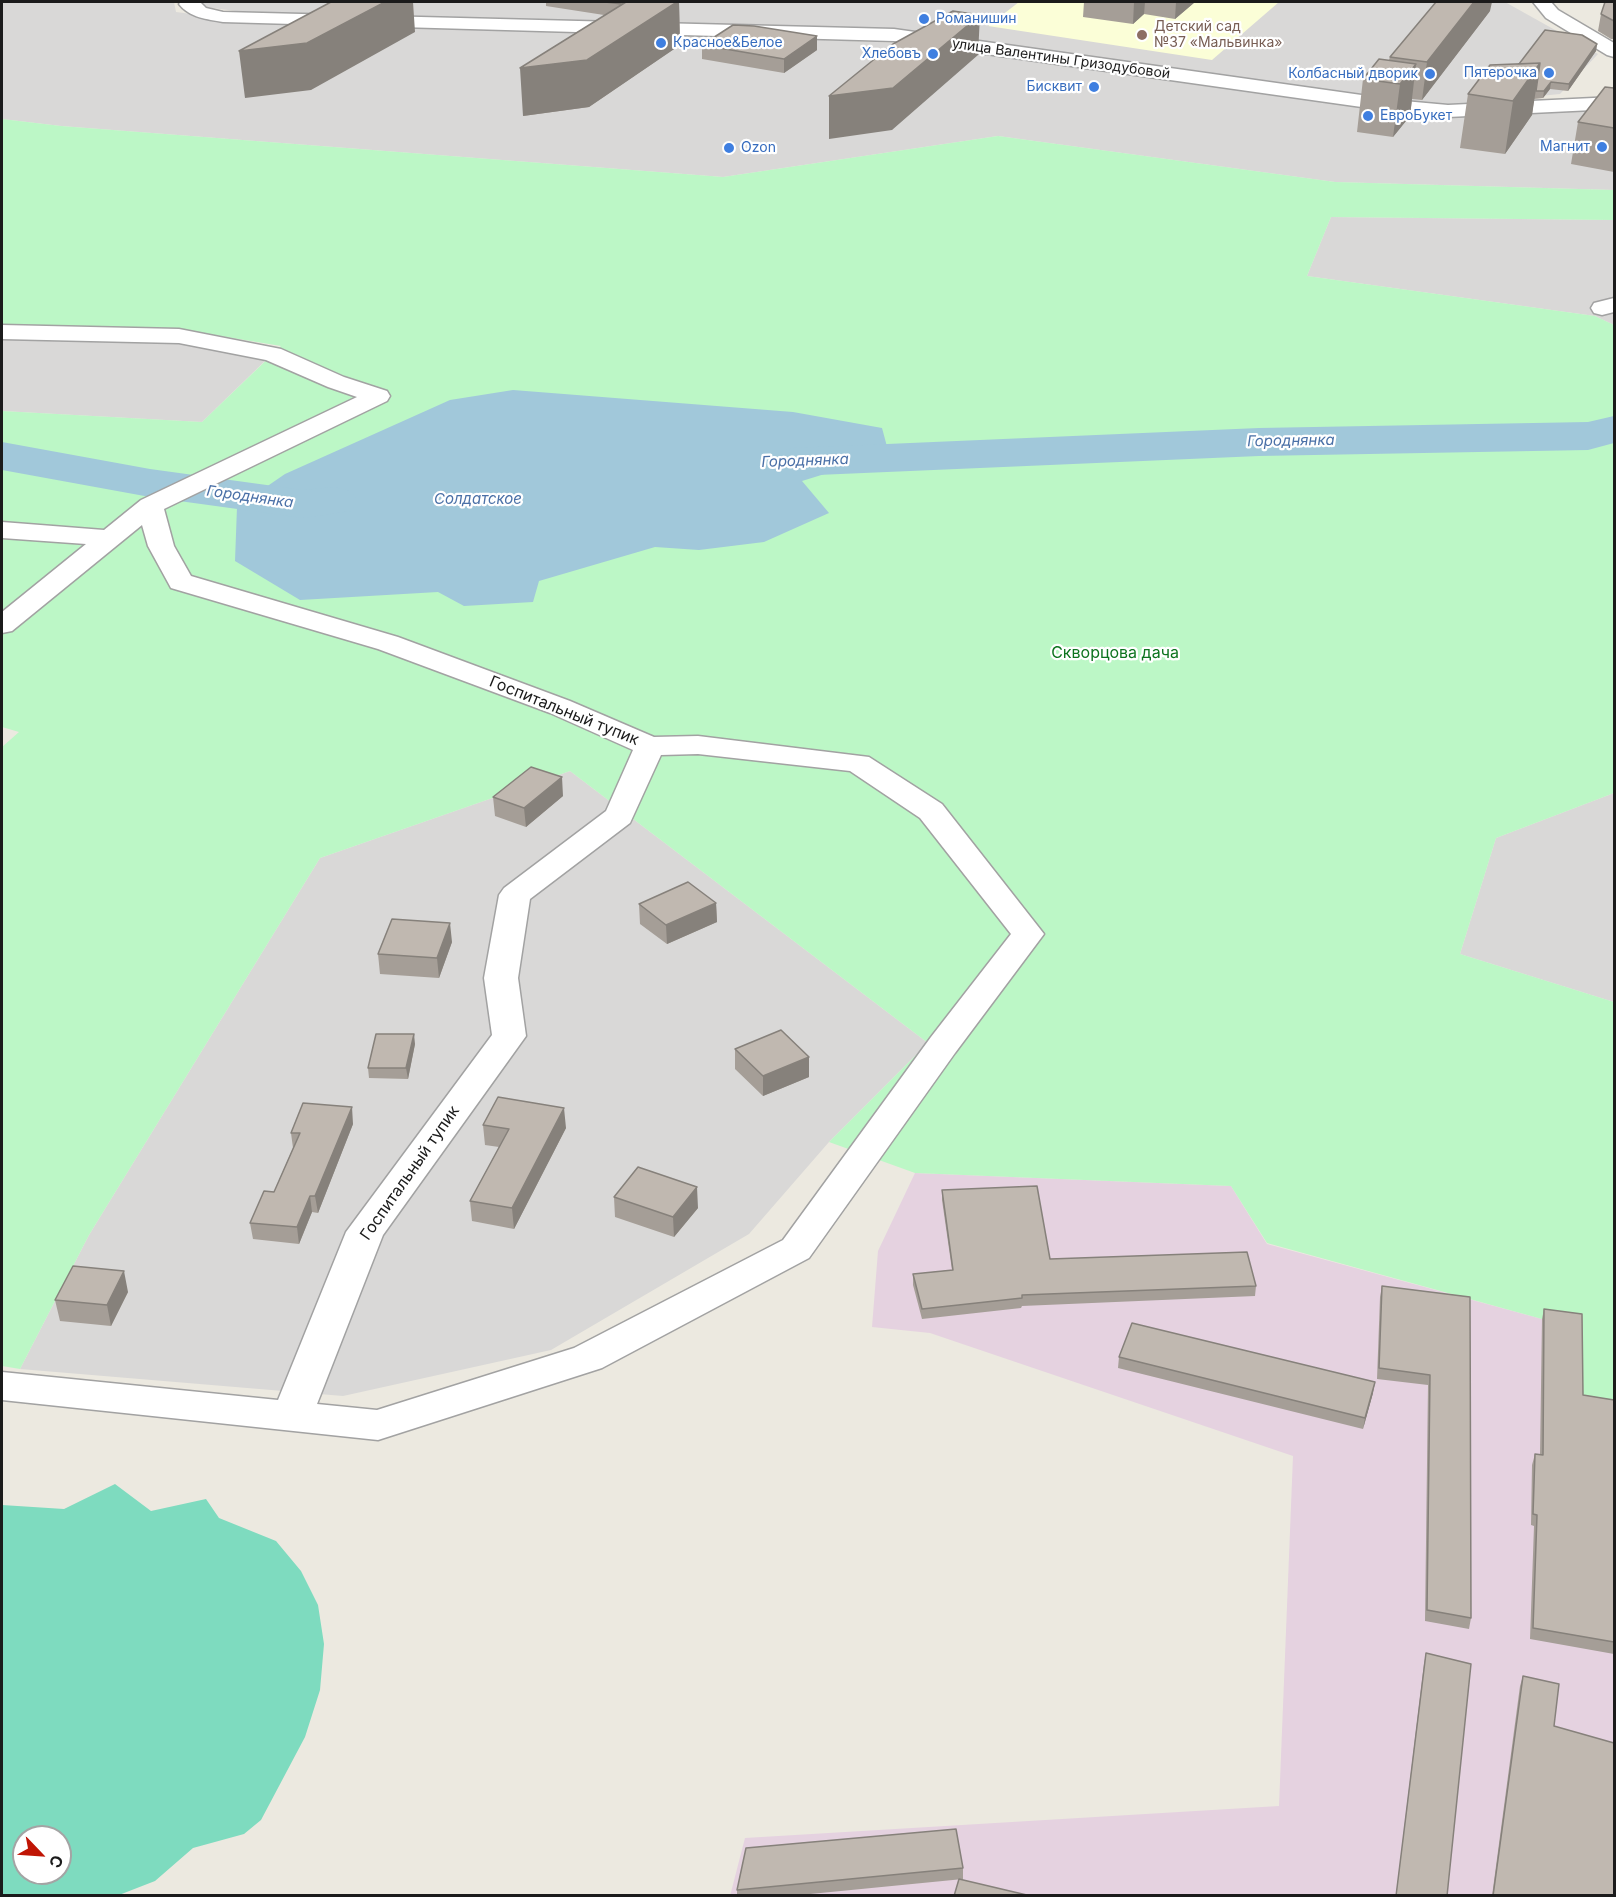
<!DOCTYPE html>
<html>
<head>
<meta charset="utf-8">
<style>
	body { margin:0 }
	#map { position:relative; width:1616px; height:1897px; overflow:hidden; background:#ece9e0; font-family:Inter,sans-serif }
	canvas { display:block }
	.frame { position:absolute; inset:0; border:3px solid #1b1b1b; pointer-events:none }
	.north { position:absolute; left:12px; top:1825px; width:60px; height:60px; box-sizing:border-box; background:#fff; border:2px solid #a4a4a4; border-radius:50%; rotate:115deg; font-size:16px; font-weight:700; line-height:24px; text-align:center; color:#1b1b1b }
	.north::after { content:''; display:block; margin:auto; width:21px; height:27px; background:#c01505; clip-path:polygon(50% 0,100% 100%,50% 72%,0 100%) }
</style>
</head>
<body>
<div id="map">
<canvas width="1616" height="1897"></canvas>
<div class="frame"></div>
<div class="north">С</div>
</div>
<script>
const c = document.querySelector('canvas').getContext('2d');
c.lineJoin = 'round';
function fillPath(path, color) { c.fillStyle = color; c.fill(path, 'evenodd'); }
function stroke(path, color, width, dash) { c.strokeStyle = color; c.lineWidth = width; c.lineCap = dash ? 'butt' : 'round'; c.setLineDash(dash || []); c.stroke(path); }
function write(font, color, halo, rows, align = 'center') {
  c.font = font + ' Inter,sans-serif'; c.lineWidth = 4.5; c.setLineDash([]); c.textBaseline = 'middle'; c.strokeStyle = halo; c.fillStyle = color; for (const [text, x, y, turn = 0] of rows) {
    c.save(); c.translate(x, y); c.rotate((+turn || 0) * Math.PI / 180); c.textAlign = isNaN(turn) ? turn : align; if (halo) c.strokeText(text, 0, 0); c.fillText(text, 0, 0); c.restore();
  }
}
fillPath(new Path2D(`
	M 2,2 L 174,2 L 176,12 L 239,20 L 647,33 L 976,46 L 1245,89 L 1474,118 L 1568,103 L 1614,107 L 1614,190 L 1335,182 L 998,136 L 723,177 L 61,126 L 2,119 Z
	M 190,2 L 1505,2 L 1598,54 L 1560,94 L 1441,106 L 960,38 L 244,12 L 188,5 Z
	M 1331,217 L 1614,220 L 1614,325 L 1595,316 L 1307,276 Z
	M 2,340 L 174,343 L 266,360 L 202,422 L 2,411 Z
	M 570,771 L 928,1043 L 829,1142 L 749,1234 L 551,1350 L 343,1396 L 20,1369 L 89,1235 L 320,858 Z
	M 1614,793 L 1614,1002 L 1460,954 L 1496,838 Z`), '#d9d8d7');
fillPath(new Path2D(`
	M 915,1173 L 1231,1186 L 1267,1244 L 1542,1319 L 1580,1325 L 1614,1411 L 1614,1895 L 730,1896 L 745,1838 L 1279,1806 L 1293,1456 L 930,1333 L 872,1327 L 878,1251 Z`), '#e5d2e0');
fillPath(new Path2D(`
	M 1019,2 L 1279,2 L 1212,60 L 988,26 Z`), '#fbfed7');
fillPath(new Path2D(`
	M 2,119 L 61,126 L 723,177 L 998,136 L 1335,182 L 1614,190 L 1614,220 L 1331,217 L 1307,276 L 1595,316 L 1614,325 L 1614,793 L 1496,838 L 1460,954 L 1614,1002 L 1614,1411 L 1580,1406 L 1580,1325 L 1542,1319 L 1267,1243 L 1231,1186 L 915,1173 L 829,1142 L 928,1043 L 570,771 L 320,858 L 89,1235 L 20,1369 L 2,1366 L 2,747 L 19,732 L 2,727 L 2,411 L 202,422 L 281,346 L 178,329 L 2,326 Z`), '#bcf7c6');
fillPath(new Path2D(`
	M 115,1484 L 151,1511 L 206,1499 L 219,1518 L 276,1541 L 301,1571 L 318,1605 L 324,1644 L 320,1690 L 305,1737 L 261,1820 L 244,1834 L 193,1848 L 155,1881 L 119,1895 L 2,1895 L 2,1505 L 64,1509 ZM 24,1837 L 60,1837 L 60,1873 L 24,1873 Z`), '#7edbbf');
fillPath(new Path2D(`
	M 513,390 L 793,412 L 882,428 L 889,454 L 802,481 L 829,513 L 764,542 L 699,550 L 655,547 L 539,581 L 533,602 L 464,606 L 438,592 L 300,600 L 235,561 L 237,507 L 285,474 L 450,400 Z`), '#a1c8da');
fillPath(new Path2D(`
	M 1614,416 L 1614,443 L 1588,450 L 1259,456 L 794,476 L 778,472 L 771,462 L 778,452 L 794,448 L 1259,428 L 1588,422 Z
	M 2,442 L 150,469 L 303,490 L 334,487 L 351,491 L 358,501 L 351,511 L 303,518 L 150,497 L 2,470 Z`), '#a1c8da');
const minor = new Path2D(`
	M 181,2 L 200,2 L 206,8 L 223,12 L 894,29 L 1404,101 L 1448,105 L 1614,97 L 1614,109 L 1448,117 L 1404,113 L 894,41 L 223,22 C 207,19 190,18 179,4 Z
	M 1533,2 L 1551,2 L 1558,10 L 1614,43 L 1614,57 L 1607,55 L 1546,18 Z
	M 1614,298 L 1614,312 L 1602,315 L 1594,313 L 1591,308 L 1594,303 Z
	M 2,325 L 179,329 L 281,349 L 344,377 L 387,391 L 390,396 L 387,401 L 164,509 L 174,546 L 191,576 L 398,637 L 570,701 L 654,737 L 698,736 L 869,757 L 942,804 L 1044,934 L 955,1053 L 809,1258 L 602,1368 L 378,1440 L 2,1400 L 2,1372 L 278,1400 L 346,1232 L 492,1035 L 484,978 L 499,895 L 504,888 L 606,811 L 633,750 L 550,713 L 378,649 L 171,588 L 148,546 L 142,525 L 12,631 L 2,633 L 2,612 L 86,544 L 2,538 L 2,522 L 104,530 L 141,500 L 357,397 L 328,387 L 266,360 L 179,343 L 2,339 ZM 698,754 L 850,771 L 920,818 L 1011,934 L 931,1037 L 783,1240 L 574,1348 L 377,1410 L 317,1404 L 383,1235 L 526,1036 L 518,978 L 530,899 L 630,823 L 661,755 Z`);
stroke(minor, '#a2a2a2', 3);
fillPath(minor, '#fff');
fillPath(new Path2D(`
	M 546,2 L 679,2 L 680,45 L 589,107 L 523,116 L 604,15 L 546,6 Z
	M 1084,2 L 1195,2 L 1175,19 L 1144,14 L 1133,24 L 1083,17 Z
	M 1614,2 L 1614,39 L 1611,39 L 1598,31 L 1601,14 Z
	M 1490,11 L 1422,100 L 1412,99 L 1410,116 L 1393,137 L 1357,132 L 1363,79 L 1389,60 L 1390,57 Z
	M 1597,44 L 1596,51 L 1568,91 L 1550,89 L 1543,98 L 1534,99 L 1532,115 L 1505,154 L 1460,148 L 1468,94 L 1519,64 Z
	M 702,45 L 817,50 L 784,73 L 702,59 Z
	M 1614,88 L 1614,172 L 1571,164 L 1578,122 Z
	M 563,796 L 526,827 L 495,816 L 493,797 Z
	M 716,903 L 717,922 L 667,944 L 640,924 L 639,904 Z
	M 452,942 L 439,978 L 380,974 L 378,954 Z
	M 415,1044 L 408,1079 L 369,1078 L 368,1068 Z
	M 735,1049 L 809,1077 L 763,1096 L 735,1069 Z
	M 353,1124 L 318,1213 L 312,1212 L 299,1244 L 253,1239 L 250,1223 L 274,1192 L 293,1148 L 291,1133 Z
	M 483,1125 L 566,1128 L 514,1229 L 472,1221 L 470,1201 L 499,1147 L 485,1145 Z
	M 942,1190 L 1050,1259 L 1256,1286 L 1255,1296 L 1022,1306 L 1021,1308 L 922,1319 L 913,1285 L 913,1274 L 952,1270 L 942,1200 Z
	M 614,1197 L 698,1208 L 674,1237 L 615,1217 Z
	M 1382,1286 L 1470,1297 L 1471,1618 L 1469,1629 L 1425,1621 L 1428,1385 L 1377,1379 L 1380,1297 Z
	M 128,1292 L 111,1326 L 60,1321 L 55,1300 Z
	M 1544,1309 L 1583,1395 L 1614,1400 L 1614,1654 L 1530,1639 L 1534,1526 L 1531,1525 L 1532,1465 L 1535,1454 L 1540,1455 L 1542,1319 Z
	M 1119,1357 L 1373,1393 L 1363,1429 L 1118,1368 Z
	M 1426,1653 L 1447,1896 L 1396,1896 L 1424,1664 Z
	M 1523,1676 L 1554,1726 L 1614,1896 L 1492,1896 L 1520,1686 Z
	M 963,1868 L 963,1879 L 790,1896 L 737,1896 L 737,1890 Z`), '#a59e97');
fillPath(new Path2D(`
	M 385,2 L 413,2 L 415,32 L 311,90 L 245,98 L 239,51 Z
	M 677,2 L 679,2 L 680,45 L 589,107 L 523,116 L 520,68 Z
	M 1134,2 L 1145,2 L 1144,14 L 1133,24 Z
	M 1176,2 L 1195,2 L 1175,19 Z
	M 1474,2 L 1492,2 L 1490,11 L 1422,100 L 1427,62 Z
	M 980,15 L 978,55 L 892,130 L 829,139 L 829,96 Z
	M 817,36 L 817,50 L 784,73 L 784,59 Z
	M 1597,44 L 1596,51 L 1568,91 L 1569,84 Z
	M 1540,63 L 1532,115 L 1505,154 L 1513,101 Z
	M 1416,64 L 1410,116 L 1393,137 L 1400,84 Z
	M 1551,82 L 1550,89 L 1543,98 L 1544,91 Z
	M 562,777 L 563,796 L 526,827 L 524,808 Z
	M 716,903 L 717,922 L 667,944 L 666,925 Z
	M 450,923 L 452,942 L 439,978 L 437,958 Z
	M 414,1034 L 415,1044 L 408,1079 L 406,1068 Z
	M 809,1057 L 809,1077 L 763,1096 L 763,1076 Z
	M 352,1107 L 353,1124 L 318,1213 L 315,1196 Z
	M 564,1108 L 566,1128 L 514,1229 L 512,1208 Z
	M 697,1187 L 698,1208 L 674,1237 L 673,1217 Z
	M 310,1196 L 312,1212 L 299,1244 L 297,1227 Z
	M 124,1271 L 128,1292 L 111,1326 L 107,1305 Z
	M 1375,1382 L 1373,1393 L 1363,1429 L 1365,1418 Z`), '#86817b');
const building = new Path2D(`
	M 331,2 L 385,2 L 307,43 L 239,51 Z
	M 605,2 L 626,2 L 622,4 Z
	M 626,2 L 677,2 L 587,60 L 520,68 Z
	M 1436,2 L 1474,2 L 1427,62 L 1390,57 Z
	M 1605,2 L 1614,2 L 1614,21 L 1601,14 Z
	M 953,11 L 980,15 L 893,88 L 829,96 L 893,44 Z
	M 733,25 L 754,26 L 817,36 L 784,59 L 702,45 Z
	M 1545,30 L 1582,35 L 1597,44 L 1569,84 L 1551,82 L 1544,91 L 1536,91 L 1540,63 L 1519,64 Z
	M 1379,59 L 1416,64 L 1400,84 L 1363,79 Z
	M 1540,63 L 1513,101 L 1468,94 L 1490,65 Z
	M 1605,87 L 1614,88 L 1614,128 L 1578,122 Z
	M 531,767 L 562,777 L 524,808 L 493,797 Z
	M 688,882 L 716,903 L 666,925 L 639,904 Z
	M 392,919 L 450,923 L 437,958 L 378,954 Z
	M 781,1030 L 809,1057 L 763,1076 L 735,1049 Z
	M 376,1034 L 414,1034 L 406,1068 L 368,1068 Z
	M 498,1097 L 564,1108 L 512,1208 L 470,1201 L 509,1129 L 483,1125 Z
	M 303,1103 L 352,1107 L 315,1196 L 310,1196 L 297,1227 L 250,1223 L 264,1191 L 274,1192 L 300,1133 L 291,1133 Z
	M 638,1167 L 697,1187 L 673,1217 L 614,1197 Z
	M 1037,1186 L 1050,1259 L 1247,1252 L 1256,1286 L 1022,1295 L 1022,1298 L 922,1309 L 913,1274 L 953,1270 L 942,1190 Z
	M 73,1266 L 124,1271 L 107,1305 L 55,1300 Z
	M 1382,1286 L 1470,1297 L 1471,1618 L 1427,1610 L 1430,1375 L 1379,1368 Z
	M 1544,1309 L 1582,1314 L 1583,1395 L 1614,1400 L 1614,1642 L 1533,1628 L 1537,1515 L 1533,1514 L 1535,1454 L 1543,1455 Z
	M 1132,1323 L 1375,1382 L 1365,1418 L 1119,1357 Z
	M 1426,1653 L 1471,1664 L 1447,1896 L 1396,1896 Z
	M 1523,1676 L 1559,1684 L 1554,1726 L 1614,1743 L 1614,1896 L 1493,1896 Z
	M 956,1829 L 963,1868 L 737,1890 L 746,1848 Z
	M 959,1879 L 1031,1896 L 954,1896 Z`);
fillPath(building, '#c0b8b0');
stroke(building, '#86817b', 1.5);
for (const [x, y, r, color] of [
	[924,19,6,"#3f7fe0"],
	[1142,35,6,"#8d6e63"],
	[661,43,6,"#3f7fe0"],
	[933,54,6,"#3f7fe0"],
	[1549,73,6,"#3f7fe0"],
	[1430,74,6,"#3f7fe0"],
	[1094,87,6,"#3f7fe0"],
	[1368,116,6,"#3f7fe0"],
	[1602,147,6,"#3f7fe0"],
	[729,148,6,"#3f7fe0"]
]) { const dot = new Path2D(); dot.arc(x, y, r, 0, 2 * Math.PI); c.fillStyle = color; c.fill(dot); stroke(dot, '#fff', 2); }
write('14px', '#366cbe', '#fff', [
	["Романишин",936,19,"left"],
	["Красное&Белое",673,43,"left"],
	["Хлебовъ",921,54],
	["Пятерочка",1537,73],
	["Колбасный дворик",1418,74],
	["Бисквит",1082,87],
	["ЕвроБукет",1380,116,"left"],
	["Магнит",1590,147],
	["Ozon",741,148,"left"]
], 'right');
write('14px', '#785e54', '#fff', [
	["Детский сад",1154,27],
	["№37 «Мальвинка»",1154,43]
], 'left');
write('14px', '#1b1b1b', '#fff', [
	["улица Валентины Гризодубовой",1061,59,8]
]);
write('italic 15px', '#4a70a7', '#fff', [
	["Городнянка",1291,441,-1],
	["Городнянка",805,461,-2],
	["Городнянка",250,497,8],
	["Солдатское",478,499]
]);
write('16px', '#0d741f', '#fff', [
	["Скворцова дача",1115,653]
]);
write('16px', '#1b1b1b', '#fff', [
	["Госпитальный тупик",564,711,22],
	["Госпитальный тупик",410,1173,-55]
]);
</script>
</body>
</html>
